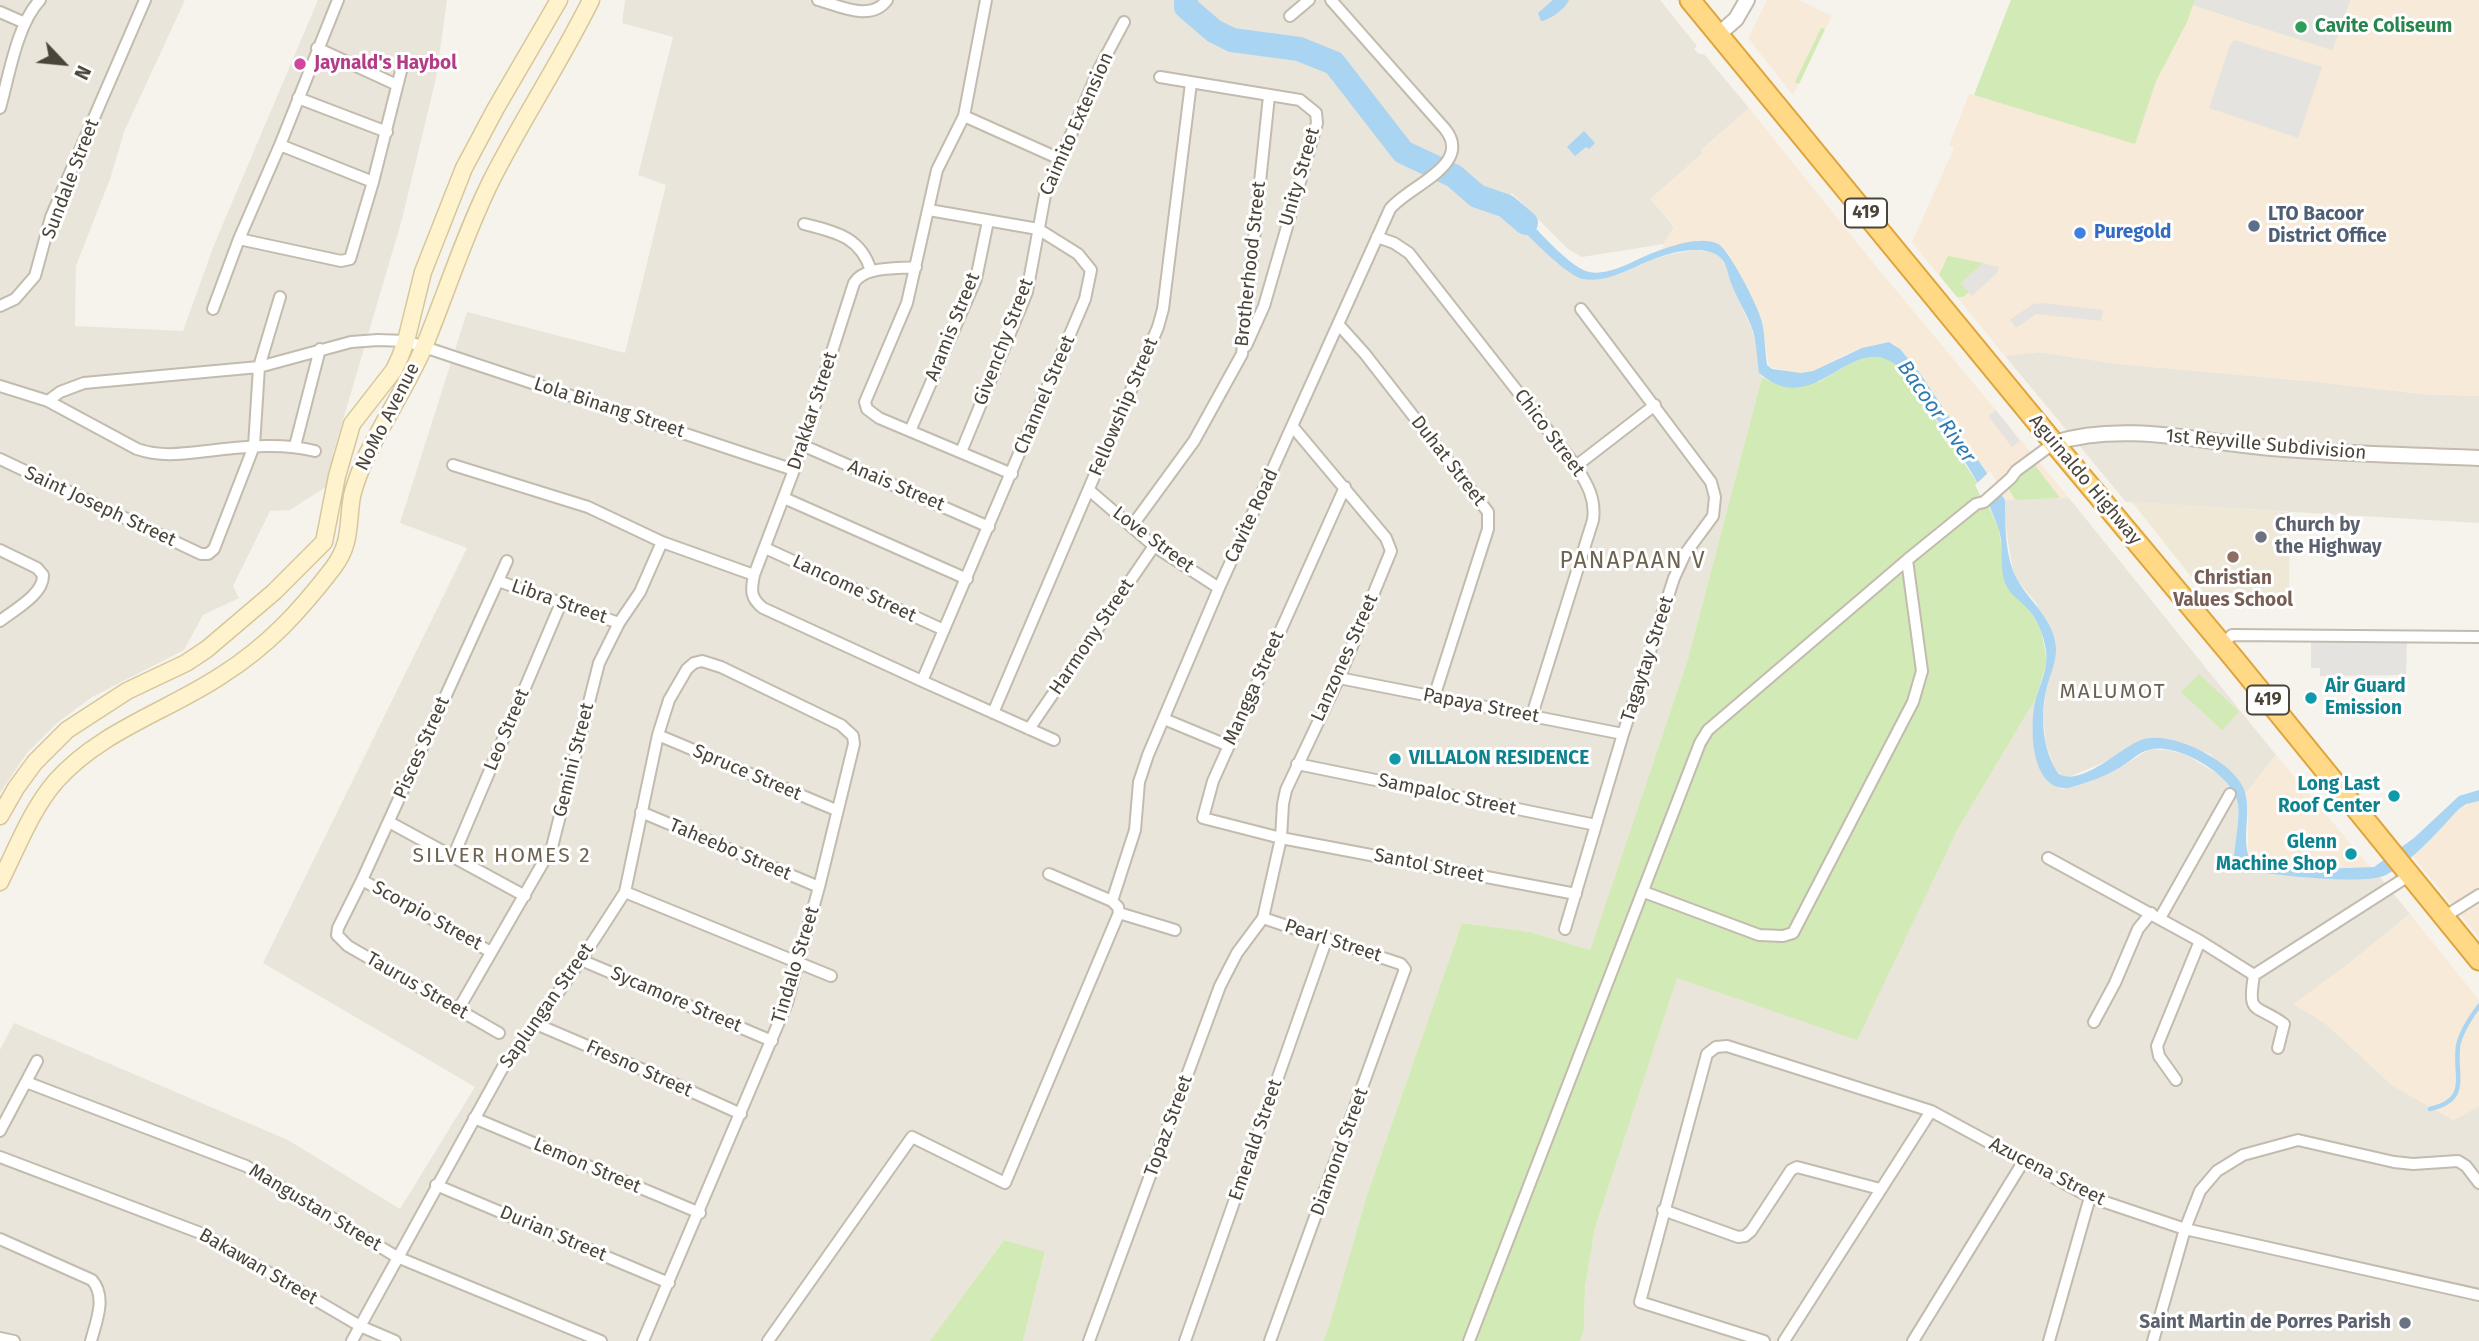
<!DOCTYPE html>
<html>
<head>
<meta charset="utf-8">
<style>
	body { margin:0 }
	#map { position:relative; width:2479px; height:1341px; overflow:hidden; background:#f6f3ec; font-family:"Fira Sans",sans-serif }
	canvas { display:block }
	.north { position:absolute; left:28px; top:28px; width:70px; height:70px; -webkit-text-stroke:5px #fff; paint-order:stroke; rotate:116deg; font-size:19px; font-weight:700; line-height:28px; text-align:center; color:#4b4439 }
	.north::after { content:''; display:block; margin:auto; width:24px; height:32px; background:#4b4439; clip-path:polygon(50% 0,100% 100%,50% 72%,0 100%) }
</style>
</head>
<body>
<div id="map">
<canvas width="2479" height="1341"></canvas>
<div class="north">N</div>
</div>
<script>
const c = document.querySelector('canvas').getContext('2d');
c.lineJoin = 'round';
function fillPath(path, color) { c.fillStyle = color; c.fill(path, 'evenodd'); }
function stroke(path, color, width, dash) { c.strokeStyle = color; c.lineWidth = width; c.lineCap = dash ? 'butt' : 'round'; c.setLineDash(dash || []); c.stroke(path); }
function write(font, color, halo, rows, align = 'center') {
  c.font = font + ' "Fira Sans",sans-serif'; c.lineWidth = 6; c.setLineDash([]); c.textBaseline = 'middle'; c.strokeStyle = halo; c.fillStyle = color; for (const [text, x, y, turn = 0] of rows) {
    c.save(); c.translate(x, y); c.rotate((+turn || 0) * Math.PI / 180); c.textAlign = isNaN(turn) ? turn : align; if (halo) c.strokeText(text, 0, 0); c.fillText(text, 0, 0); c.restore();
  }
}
fillPath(new Path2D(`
	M 0,0 L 185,0 L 124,132 L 110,179 L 76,266 L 75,326 L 183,331 L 214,245 L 318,0 L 447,0 L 436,78 L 402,219 L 333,454 L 332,483 L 290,510 L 270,511 L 233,586 L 239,598 L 203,615 L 184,650 L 92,697 L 57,723 L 27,753 L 0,793 Z
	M 625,0 L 1660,0 L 1697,46 L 1694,49 L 1699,54 L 1704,54 L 1749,108 L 1701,150 L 1703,153 L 1651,199 L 1674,227 L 1664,244 L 1582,257 L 1568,249 L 1512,193 L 1499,205 L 1557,263 L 1581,278 L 1615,276 L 1654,259 L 1672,254 L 1696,250 L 1714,253 L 1721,258 L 1726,266 L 1731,283 L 1752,330 L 1758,352 L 1759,373 L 1762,377 L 1688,659 L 1590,950 L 1530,932 L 1462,923 L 1367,1195 L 1329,1326 L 1323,1341 L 1023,1341 L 1045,1253 L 1004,1240 L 930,1341 L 0,1341 L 0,1050 L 14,1023 L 288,1140 L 400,1209 L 475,1087 L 263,963 L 467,548 L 400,523 L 467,312 L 625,353 L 666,185 L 638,175 L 673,37 L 622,23 Z
	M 2039,352 L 2119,364 L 2319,382 L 2421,394 L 2479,396 L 2479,523 L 2126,502 L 2005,356 Z
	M 2069,498 L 2276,755 L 2245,794 L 2239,781 L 2210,754 L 2169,740 L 2152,738 L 2141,740 L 2114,758 L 2069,777 L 2064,777 L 2055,769 L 2046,744 L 2043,716 L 2046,690 L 2055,659 L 2036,603 L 2018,581 L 2013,570 L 2005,523 L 2005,500 Z
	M 2036,698 L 2032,728 L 2035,752 L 2047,781 L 2055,786 L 2062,789 L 2069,788 L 2088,782 L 2116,770 L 2150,749 L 2168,750 L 2186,755 L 2221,776 L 2233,790 L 2238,802 L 2238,816 L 2250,870 L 2311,878 L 2380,877 L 2410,914 L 2351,962 L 2294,1004 L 2325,1023 L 2392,1085 L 2453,1120 L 2479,1106 L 2479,1341 L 1580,1341 L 1584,1330 L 1585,1287 L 1595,1228 L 1677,977 L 1956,832 Z`), '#eae5da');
fillPath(new Path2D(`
	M 1767,0 L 1799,0 L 1832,16 L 1793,95 L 1748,38 Z
	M 2011,0 L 2479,0 L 2479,396 L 2421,394 L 2319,382 L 2119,364 L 2039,352 L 2005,356 L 1912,242 L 1954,148 L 1949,145 L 1969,94 L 1974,95 Z
	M 1749,108 L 1875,265 L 2069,498 L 2005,500 L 1919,372 L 1895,344 L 1889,342 L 1877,344 L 1846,354 L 1813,371 L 1801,374 L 1769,367 L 1762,322 L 1728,252 L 1699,240 L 1661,250 L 1674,226 L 1650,199 L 1703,153 L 1701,150 Z
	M 2276,755 L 2370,867 L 2319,869 L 2269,864 L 2251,859 L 2248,857 L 2248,808 L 2245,794 Z
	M 2473,801 L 2479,801 L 2479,938 L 2412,855 L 2459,809 Z
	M 2410,914 L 2479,1000 L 2479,1106 L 2453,1120 L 2392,1085 L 2325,1023 L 2294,1004 L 2351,962 Z`), '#f7ead8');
fillPath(new Path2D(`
	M 2132,502 L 2290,512 L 2289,593 L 2204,593 Z`), '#efe8d6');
fillPath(new Path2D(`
	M 2011,0 L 2350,0 L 2332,50 L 2193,5 L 2187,22 L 2156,81 L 2135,144 L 1974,95 Z
	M 1821,28 L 1825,29 L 1799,84 L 1795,82 Z
	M 1948,256 L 1983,263 L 1961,283 L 1969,292 L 1963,297 L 1957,297 L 1939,275 Z
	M 1872,355 L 1890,359 L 1905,373 L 1976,481 L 1987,503 L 1999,529 L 2006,586 L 2028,608 L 2041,629 L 2047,661 L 2036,698 L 1956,832 L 1857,1040 L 1677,978 L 1595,1228 L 1585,1287 L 1584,1330 L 1580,1341 L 1323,1341 L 1329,1326 L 1367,1195 L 1462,923 L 1530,932 L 1590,950 L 1688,659 L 1762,377 L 1770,381 L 1819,382 L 1858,359 Z
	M 2034,464 L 2060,498 L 2015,500 L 2008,487 Z
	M 2199,674 L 2239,712 L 2222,730 L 2181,692 Z
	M 1004,1240 L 1045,1252 L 1023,1341 L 930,1341 Z`), '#d2eab5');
fillPath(new Path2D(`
	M 2195,0 L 2350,0 L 2332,50 L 2193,5 Z
	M 2234,40 L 2322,67 L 2298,138 L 2209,108 L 2230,45 Z
	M 1983,263 L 1999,267 L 1997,273 L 1972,296 L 1961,283 Z
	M 2043,303 L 2103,310 L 2101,321 L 2036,314 L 2016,328 L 2010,320 L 2033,304 Z
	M 1996,410 L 2020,441 L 2012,447 L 1988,416 Z
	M 2311,640 L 2407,641 L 2406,675 L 2320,676 L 2320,668 L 2311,668 Z`), '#e5e3e0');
fillPath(new Path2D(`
	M 1553,0 L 1569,0 C 1565,9 1550,20 1541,21 L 1538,13 Z
	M 1584,131 L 1595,143 L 1589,149 L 1586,147 L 1575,156 L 1567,147 Z
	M 1505,199 C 1527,215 1566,267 1589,272 C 1609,276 1633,261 1650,254 C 1667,247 1701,235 1718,244 C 1729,249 1759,308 1762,322 C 1765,336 1765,351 1767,365 L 1772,369 L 1801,373 L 1813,371 L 1862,348 L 1889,342 L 1900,349 L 1919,372 L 2005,500 C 2005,525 2005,557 2017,579 C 2030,603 2055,620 2056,649 C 2056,664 2049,677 2046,691 C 2040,717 2043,753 2059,774 C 2082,787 2120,748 2141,740 C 2170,729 2230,760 2243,787 C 2253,810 2241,835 2249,857 L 2251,859 L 2269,864 L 2319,869 L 2374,867 L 2414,838 L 2459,796 L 2479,790 L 2479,801 L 2466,804 L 2459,809 C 2437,832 2414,860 2386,875 C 2367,885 2274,876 2251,870 C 2243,868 2237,865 2234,858 C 2235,841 2240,821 2238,804 C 2234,775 2179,744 2152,749 C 2139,751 2130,762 2119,768 C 2104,777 2086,783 2069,788 C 2032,792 2030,732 2034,708 C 2037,688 2049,671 2046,651 C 2044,635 2038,620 2027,608 C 2020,600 2010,595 2006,585 C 1998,566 2005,546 1998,527 C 1979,473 1936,421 1905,373 C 1854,318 1820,425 1759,373 C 1757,359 1757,346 1753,331 C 1747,314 1737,299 1731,283 C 1727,272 1727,261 1717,255 C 1700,244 1667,253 1649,261 C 1629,269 1607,283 1583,279 C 1562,274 1517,223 1499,206 Z`), '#a9d4f2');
fillPath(new Path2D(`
	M 1990,471 L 2004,493 L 1986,507 L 1975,485 Z`), '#f6f3ec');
stroke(new Path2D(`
	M 2430,1109 C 2471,1099 2454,1077 2458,1046 C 2461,1031 2470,1018 2479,1006`), '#a9d4f2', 4.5);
stroke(new Path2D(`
	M 1186,0 L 1186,7 L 1214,31 L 1232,40 L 1299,49 L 1334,63 L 1403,152 L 1454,176 L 1477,196 L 1506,206 L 1526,223`), '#a9d4f2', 24);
const minor = new Path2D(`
	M 818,0 C 840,6 871,22 887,0
	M 986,0 L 964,116 L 937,170 L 907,303 L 865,402 L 867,409 L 879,418 L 1012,474
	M 0,12 L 25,23
	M 1290,16 L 1309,0
	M 317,48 L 397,85
	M 1160,77 L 1300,100 L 1316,113 L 1317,123 L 1264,306 L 1246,346
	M 298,98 L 387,132
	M 0,108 C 9,76 17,24 40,0
	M 964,116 L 1060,159
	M 280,145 L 373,182
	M 804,224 C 836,232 861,237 871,271
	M 1377,237 L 1394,243 L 1409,253 L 1576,466 C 1587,484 1596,498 1593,520 L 1532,715
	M 239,239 L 341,261 L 350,259 L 373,182 L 401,71
	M 916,267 C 897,269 864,266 854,283 L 794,470 L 754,575 C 751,590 750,598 763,608 L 922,681 L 1054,740
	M 0,306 L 15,299 L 35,276 L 51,217 L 145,0
	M 213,309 L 239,239 L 280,145 L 338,0
	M 1339,325 L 1365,354 L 1488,512 L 1488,529 L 1434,697
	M 0,386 L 48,401 L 137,449 C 160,457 182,454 207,451 C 243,447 280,442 315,451
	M 48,401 L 60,392 L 84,383 L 259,367 L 351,342 L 378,340 L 406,341 L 794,470
	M 910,431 L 976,279 L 988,221
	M 802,445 L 989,527
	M 295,446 L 320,349
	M 961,452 L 1027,292 L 1045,195 L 1100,67 L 1124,22
	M 0,459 L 201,554 L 208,554 L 214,549 L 254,446 L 259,367 L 280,297
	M 453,465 L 588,507 L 662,542 L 754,575
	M 1576,466 L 1655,405
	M 1345,487 L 1213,781 L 1203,818 L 1281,838 L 1576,894
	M 1089,490 L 1154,546 L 1219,588
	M 784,498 L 967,579
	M 1132,526 L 1194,441 L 1242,354 L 1269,96
	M 765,548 L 944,630
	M 0,550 L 37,568 L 43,575 C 44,594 14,610 0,621
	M 498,581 L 619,623
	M 2222,644 L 2232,635 L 2479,637
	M 1339,678 L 1623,734
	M 922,681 L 1085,299 L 1091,270 L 1078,254 L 1038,229 L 929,210
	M 993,713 L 1158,327 L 1163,309 L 1191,83
	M 1164,719 L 1229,746
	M 1029,729 L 1154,546
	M 658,735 L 836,810
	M 1297,764 L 1596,825
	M 641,812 L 819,887
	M 389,822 L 525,896
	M 453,857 L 561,603
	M 2048,858 L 2200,941 L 2254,975
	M 362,880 L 491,952
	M 625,892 L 831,976
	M 1644,892 L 1759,935 L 1783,936 L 1793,933 L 1913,702 L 1922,671 L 1907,560
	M 1112,901 L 1135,830 L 1139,782 L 1148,755 L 1219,588 L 1390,209 C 1408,186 1474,165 1445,129 L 1331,0
	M 1119,913 L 1175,930
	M 2444,917 L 2479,895
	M 1263,918 L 1401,964 L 1405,969 L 1270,1341
	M 2160,918 L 2230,794
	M 1565,929 L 1623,734 L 1674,578 L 1685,554 L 1713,516 L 1715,497 L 1711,482 L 1581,309
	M 581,960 L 772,1041
	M 458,1010 L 552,847 L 599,663 L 619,623 L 640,592 L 662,542
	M 2094,1022 L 2115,983 L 2138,929 L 2151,913
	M 536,1024 L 646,1071 L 741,1114
	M 499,1033 L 348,946 L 337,935 L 338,928 L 362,880 L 507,561
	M 2278,1048 L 2284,1024 C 2256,1003 2247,1017 2254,975 L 2410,875
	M 2176,1080 L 2159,1056 L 2157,1046 L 2200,941
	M 26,1082 L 246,1166 L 397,1257 L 601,1341
	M 474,1118 L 700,1213
	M 0,1131 L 37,1061
	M 0,1157 L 203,1234 L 360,1326 L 395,1341
	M 436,1185 L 669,1283
	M 1663,1210 L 1738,1237 L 1745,1236 L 1751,1231 L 1791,1170 L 1797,1167 L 1880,1189
	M 0,1239 L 92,1280 C 107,1297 96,1322 91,1341
	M 0,1338 L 14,1341
	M 352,1341 L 503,1067 L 536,1024 L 581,960 L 625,892 L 658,735 L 669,700 L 687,669 L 694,663 L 702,661 L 721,667 L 841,725 L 853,736 L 854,744 L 819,887 L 787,1003 L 643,1341
	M 768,1341 L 912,1137 L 1005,1183 L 1119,913 L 1118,907 L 1112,901 L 1049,874
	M 1089,1341 L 1220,986 L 1237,953 L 1263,918 L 1281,838 L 1283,804 L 1286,790 L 1339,678 L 1391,551 L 1386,538 L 1293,427
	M 1185,1341 L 1327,938
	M 1469,1341 L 1700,743 L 1708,730 L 1907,560 L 1976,504 L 1984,502 L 2011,478 L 2016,471 L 2054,443
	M 1764,1341 L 1640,1302 L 1707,1054 L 1716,1047 L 1727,1046 L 1931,1111 L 2090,1197 L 2185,1229 L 2479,1295
	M 1784,1341 L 1931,1111
	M 1913,1341 L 2023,1162
	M 2049,1341 L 2090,1197
	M 2153,1341 L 2185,1229 L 2200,1191 L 2217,1171 L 2243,1155 L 2298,1140 L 2394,1162 L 2413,1164 L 2458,1161 L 2466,1166 L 2479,1183`);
const tertiary = new Path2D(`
	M 1719,34 L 1736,19 L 1747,0
	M 2054,443 C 2123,421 2201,442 2271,448 C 2340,454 2410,455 2479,458`);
const secondary = new Path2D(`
	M 0,816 L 16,788 L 35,762 L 67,730 L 127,691 L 186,663 L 207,649 L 274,592 L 324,542 L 337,476 L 352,424 L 394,370 L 400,357 L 406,341 L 423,272 L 464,168 L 496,108 L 559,0
	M 0,882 C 17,848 31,810 56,781 C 100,731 168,711 222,675 C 268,646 300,611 333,568 C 352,543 347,525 352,496 C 355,483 360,471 365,459 C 383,421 407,386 424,347 C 447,291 465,233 492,179 C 523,118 561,61 591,0`);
const trunk = new Path2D(`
	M 1690,0 L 2054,443 L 2236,661 L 2479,960`);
stroke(minor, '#c2bbae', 14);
stroke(tertiary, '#c2bbae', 18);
stroke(secondary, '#d6c79b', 19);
stroke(trunk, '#e0a43c', 23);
stroke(minor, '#fff', 10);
stroke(tertiary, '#fff', 14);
stroke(secondary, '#fff3cd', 16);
stroke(trunk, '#ffd985', 19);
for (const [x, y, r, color] of [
	[2301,27,7,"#2e9e5b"],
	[300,64,7,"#d1479c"],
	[2254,226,7,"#5c6f8a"],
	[2080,233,7,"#3f7fe0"],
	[2261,537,7,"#6b7280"],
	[2233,557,7,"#8d6e63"],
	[2311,698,7,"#0f9aa8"],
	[1395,759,7,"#0f9aa8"],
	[2394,796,7,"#0f9aa8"],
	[2351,854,7,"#0f9aa8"],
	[2405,1323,7,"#6b7280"]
]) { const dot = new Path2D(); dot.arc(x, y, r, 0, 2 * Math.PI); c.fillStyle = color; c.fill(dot); stroke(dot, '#fff', 2.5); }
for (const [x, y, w] of [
	[1866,213,42],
	[2268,700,42]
]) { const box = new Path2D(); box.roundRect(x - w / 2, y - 14.5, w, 29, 5); c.fillStyle = '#fff'; c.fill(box); stroke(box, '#4b4439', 2); }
write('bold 18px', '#4b4439', null, [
	["419",1866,213],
	["419",2268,700]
]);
write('bold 19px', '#27864d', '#fff', [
	["Cavite Coliseum",2315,27]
], 'left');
write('bold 19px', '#b23c85', '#fff', [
	["Jaynald's Haybol",314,64]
], 'left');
write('19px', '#4b4439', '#fff', [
	["Caimito Extension",1077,124,-66],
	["Unity Street",1300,177,-74],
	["Sundale Street",71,179,-69],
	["Brotherhood Street",1251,264,-84],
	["Aramis Street",953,327,-68],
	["Givenchy Street",1004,342,-69],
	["Channel Street",1045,395,-67],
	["Fellowship Street",1124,407,-67],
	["Lola Binang Street",609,408,18],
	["Drakkar Street",813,411,-72],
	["NoMo Avenue",388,417,-63],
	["Chico Street",1549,433,53],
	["1st Reyville Subdivision",2266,445,5],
	["Duhat Street",1448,461,52],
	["Aguinaldo Highway",2085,480,50],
	["Anais Street",896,486,23],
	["Saint Joseph Street",100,507,25],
	["Cavite Road",1252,516,-65],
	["Love Street",1153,540,37],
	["Lancome Street",854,589,25],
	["Libra Street",559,602,19],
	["Harmony Street",1092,637,-56],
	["Lanzones Street",1345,658,-66],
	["Tagaytay Street",1648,659,-72],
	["Mangga Street",1254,688,-66],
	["Papaya Street",1481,706,11],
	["Leo Street",507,730,-67],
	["Pisces Street",422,748,-66],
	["Gemini Street",574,760,-76],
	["Spruce Street",747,773,23],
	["Sampaloc Street",1447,795,12],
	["Taheebo Street",730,850,23],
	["Santol Street",1429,866,11],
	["Scorpio Street",427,916,29],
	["Pearl Street",1333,941,18],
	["Tindalo Street",796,965,-73],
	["Taurus Street",417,986,30],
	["Sycamore Street",676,1000,23],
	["Saplungan Street",547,1006,-55],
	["Fresno Street",639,1069,24],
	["Topaz Street",1169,1126,-70],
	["Emerald Street",1256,1140,-71],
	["Diamond Street",1340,1152,-70],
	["Lemon Street",587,1166,23],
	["Azucena Street",2047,1172,27],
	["Mangustan Street",315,1208,31],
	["Durian Street",553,1234,23],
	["Bakawan Street",258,1267,30]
]);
write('bold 19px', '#4e5e75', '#fff', [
	["LTO Bacoor",2268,215],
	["District Office",2268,237]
], 'left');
write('bold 19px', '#366cbe', '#fff', [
	["Puregold",2094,233]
], 'left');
write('bold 19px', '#5b616d', '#fff', [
	["Church by",2275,526],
	["the Highway",2275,548],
	["Saint Martin de Porres Parish",2391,1323,"right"]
], 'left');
write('bold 19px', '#785e54', '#fff', [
	["Christian",2233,579],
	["Values School",2233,601]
]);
write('bold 19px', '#0d838f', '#fff', [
	["Air Guard",2325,687],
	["Emission",2325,709],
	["VILLALON RESIDENCE",1409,759],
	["Long Last",2380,785,"right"],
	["Roof Center",2380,807,"right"],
	["Glenn",2337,843,"right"],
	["Machine Shop",2337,865,"right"]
], 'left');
write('italic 21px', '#2e7ab2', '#fff', [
	["Bacoor River",1936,412,55]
]);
c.letterSpacing = '2px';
write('21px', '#6e6250', '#fff', [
	["MALUMOT",2113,692],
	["SILVER HOMES 2",502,856]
]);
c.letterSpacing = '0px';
c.letterSpacing = '2px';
write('23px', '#6e6250', '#fff', [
	["PANAPAAN V",1633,562]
]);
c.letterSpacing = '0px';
</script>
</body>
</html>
